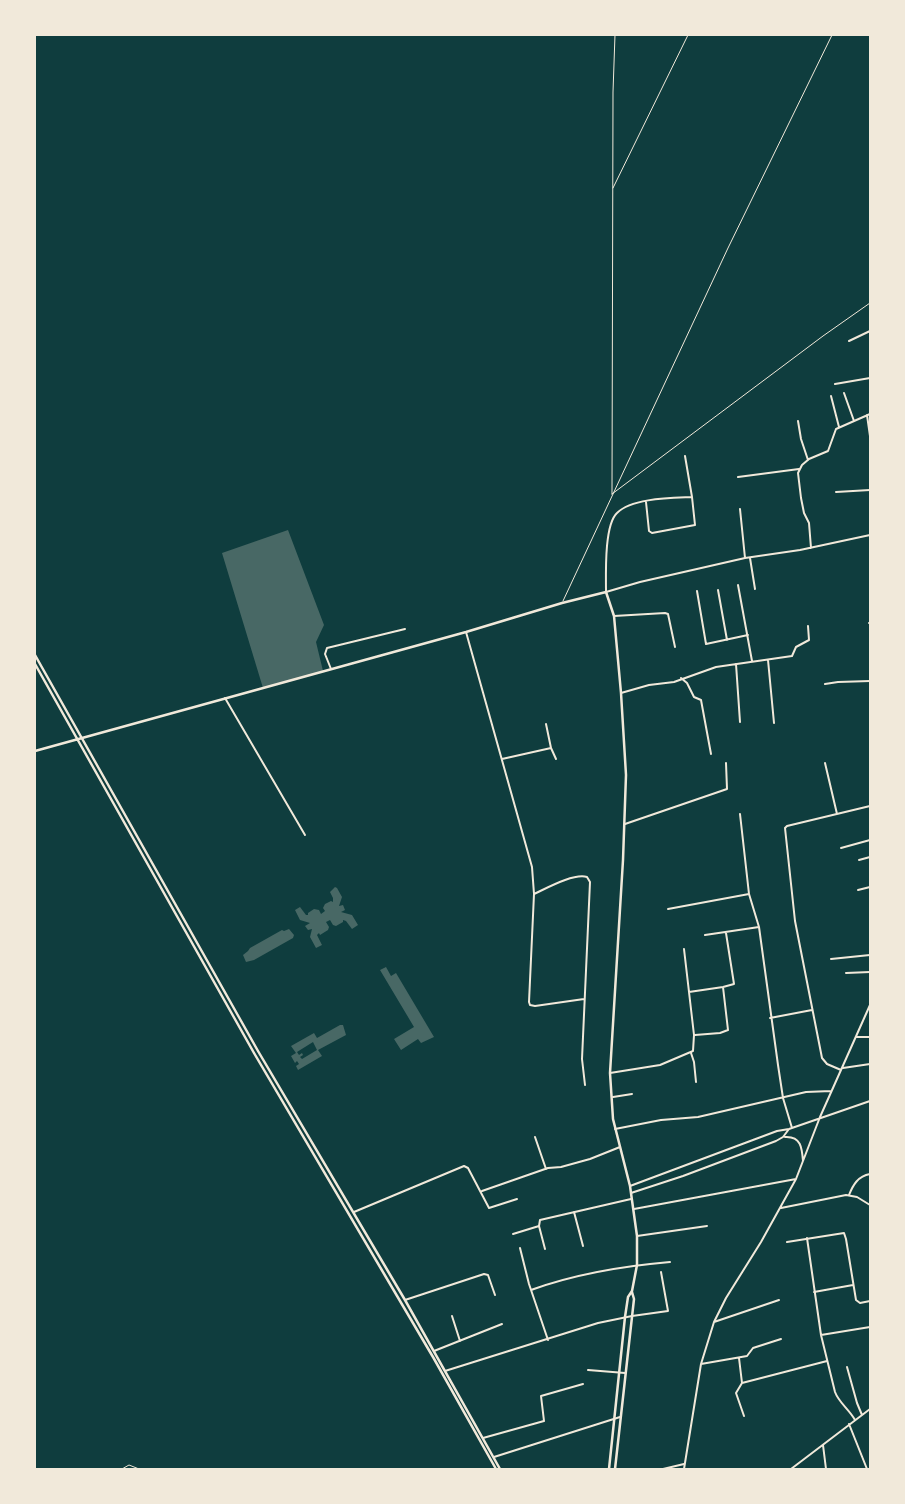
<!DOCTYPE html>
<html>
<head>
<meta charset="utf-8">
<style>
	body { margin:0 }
	#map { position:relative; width:905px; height:1504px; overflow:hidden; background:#0f3d3e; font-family:Figtree,sans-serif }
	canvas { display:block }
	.frame { position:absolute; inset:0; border:36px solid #f1e9da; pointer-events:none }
</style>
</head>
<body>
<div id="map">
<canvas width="905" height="1504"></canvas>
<div class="frame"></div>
</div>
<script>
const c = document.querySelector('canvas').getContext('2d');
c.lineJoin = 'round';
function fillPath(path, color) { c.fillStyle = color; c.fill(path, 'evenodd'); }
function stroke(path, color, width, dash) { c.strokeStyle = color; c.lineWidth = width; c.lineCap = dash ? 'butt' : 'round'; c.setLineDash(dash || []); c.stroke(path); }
fillPath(new Path2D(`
	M 288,530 L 324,625 L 316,642 L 323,671 L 263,688 L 222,553 Z
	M 335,887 L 337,888 L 342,897 L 339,906 L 343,905 L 345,910 L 341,912 L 352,915 L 358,925 L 352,929 L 346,921 L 343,920 L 343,922 L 336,926 L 333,925 L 330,920 L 326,922 L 329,927 L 328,930 L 320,935 L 319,933 L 317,935 L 322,945 L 316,948 L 310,937 L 312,929 L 308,930 L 305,926 L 310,923 L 300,920 L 295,910 L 300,907 L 306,915 L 308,915 L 308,913 L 314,909 L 319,910 L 321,914 L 325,911 L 323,908 L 325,904 L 331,901 L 333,902 L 333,898 L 330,892 Z
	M 289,929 L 294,935 L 293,938 L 254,960 L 246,962 L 243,955 L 248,951 L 250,948 L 282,930 L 284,931 Z
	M 386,967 L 391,976 L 396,973 L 434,1037 L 421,1043 L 418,1039 L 401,1050 L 394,1039 L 414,1027 L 380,970 Z
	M 340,1025 L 343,1025 L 346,1035 L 318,1050 L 322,1056 L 298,1070 L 296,1066 L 299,1064 L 297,1061 L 295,1063 L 291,1056 L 296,1053 L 291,1046 L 314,1033 L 317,1038 ZM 313,1042 L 317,1050 L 302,1059 L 300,1057 L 303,1055 L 302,1053 L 299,1055 L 297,1052 Z`), '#486865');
stroke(new Path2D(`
	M 613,188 L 688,35
	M 612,494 L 613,92 L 615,35
	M 612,494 L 823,336 L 870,303
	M 563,601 L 728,248 L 832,35
	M 122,1469 L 129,1465 L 139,1469`), '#f1e9da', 1);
stroke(new Path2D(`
	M 849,341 L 870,331
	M 835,384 L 870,378
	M 844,393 L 854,421
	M 831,396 L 839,427
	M 867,415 L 870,436
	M 798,421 L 801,439 L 808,460
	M 685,456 L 692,497 C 671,498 632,498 617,513 C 604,525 606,575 606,592 L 640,582 L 745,558 L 800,550 L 870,535
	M 738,477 L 799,469
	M 836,492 L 870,490
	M 646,502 L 649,531 L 652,533 L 695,525 L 692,497
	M 740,509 L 745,558
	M 811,548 L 809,523 L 804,513 L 801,498 L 798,473 L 802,465 L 809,459 L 828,451 L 836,429 L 870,414
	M 750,558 L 755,589
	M 738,585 L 752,661
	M 718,590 L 727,640
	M 697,591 L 706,644 L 748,635
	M 614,616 L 665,613 L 668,614 L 675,647
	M 869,623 L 870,623
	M 466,632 L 532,867 L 534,894 L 529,1002 L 530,1005 L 535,1006 L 584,999
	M 768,660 L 774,723
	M 736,664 L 740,722
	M 331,669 L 325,654 L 327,648 L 405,629
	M 681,678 L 687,683 L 694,697 L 701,700 L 711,754
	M 825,684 L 838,682 L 870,681
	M 621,693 L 649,685 L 674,682 L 716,667 L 792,656 L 796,647 L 809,640 L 808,626
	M 225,698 L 305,835
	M 546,724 L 551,748 L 556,759
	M 502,759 L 551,748
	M 825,763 L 837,814
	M 740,814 L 749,894 L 759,927 L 778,1065 L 783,1098 L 792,1128
	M 625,824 L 727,789 L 726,763
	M 841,848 L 870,840
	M 859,860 L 870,857
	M 858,890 L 870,887
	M 534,894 C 547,888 574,873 587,877 L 590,882 L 582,1059 L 585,1085
	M 668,909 L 749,894
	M 705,935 L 759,927
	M 831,959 L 870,955
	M 846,973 L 870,972
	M 689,992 L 723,987 L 734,984 L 726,933
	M 770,1018 L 812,1010
	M 695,1035 L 720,1033 L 728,1030 L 723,987
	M 856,1037 L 870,1037
	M 691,1053 L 694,1062 L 696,1082
	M 843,1068 L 870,1064
	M 841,1070 L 827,1064 L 822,1058 L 795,921 L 785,828 L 787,826 L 870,806
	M 610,1073 L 660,1065 L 693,1051 L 694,1035 L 684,949
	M 613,1097 L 632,1094
	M 615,1129 L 661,1120 L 698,1117 L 806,1092 L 831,1091
	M 535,1137 L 546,1169
	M 785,1137 C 801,1136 802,1148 803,1161
	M 630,1186 L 777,1131 L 789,1129 L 870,1101
	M 482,1191 L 548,1168 L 561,1167 L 590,1159 L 620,1147
	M 631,1193 L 683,1176 L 776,1141 L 783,1137 L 789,1129
	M 849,1195 C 853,1185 858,1176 870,1174
	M 781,1208 L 846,1195 L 857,1197 L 870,1205
	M 634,1209 L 796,1179
	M 354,1212 L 464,1166 L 468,1168 L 489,1208 L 517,1199
	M 574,1212 L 583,1246
	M 513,1234 L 539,1226
	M 637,1236 L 707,1226
	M 807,1238 L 821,1335 L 835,1392 C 839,1403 849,1409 855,1420
	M 787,1242 L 844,1233 L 846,1239 L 856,1300 L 860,1303 L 870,1301
	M 520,1248 L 529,1284 L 548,1340
	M 545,1249 L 539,1226 L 540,1220 L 631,1199
	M 531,1290 C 575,1274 623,1266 670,1262
	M 814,1292 L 853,1285
	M 405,1300 L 484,1274 L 488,1275 L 495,1295
	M 452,1316 L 460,1341
	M 714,1322 L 779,1300
	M 821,1335 L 870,1327
	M 434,1351 L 502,1324
	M 739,1358 L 742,1383
	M 701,1364 L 747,1356 L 753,1348 L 781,1339
	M 847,1367 L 857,1403 L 862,1415
	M 588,1370 L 625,1373
	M 445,1371 L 598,1323 L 632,1316 L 668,1311 L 661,1272
	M 744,1416 L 736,1393 L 742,1383 L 827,1361
	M 849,1424 L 867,1469
	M 483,1438 L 544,1421 L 541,1396 L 583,1384
	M 823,1445 L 826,1469
	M 494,1457 L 620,1417
	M 663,1469 L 684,1464
	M 684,1469 L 701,1364 L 714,1322 L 726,1298 L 761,1242 L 796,1179 L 820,1117 L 870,1005
	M 791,1469 L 870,1409`), '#f1e9da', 2);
stroke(new Path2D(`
	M 35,655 L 258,1051 L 405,1300 L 500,1469
	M 35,664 L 254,1053 L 433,1357 L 496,1469
	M 35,751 L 466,632 L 562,603 L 606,592 L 614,616 L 621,693 L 626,775 L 623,860 L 610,1073 L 613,1119 L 630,1186 L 637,1236 L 637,1265 L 632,1291 L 628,1297 L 625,1317 L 609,1469
	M 615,1469 L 634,1299 L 632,1292`), '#f1e9da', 2.5);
</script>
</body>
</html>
